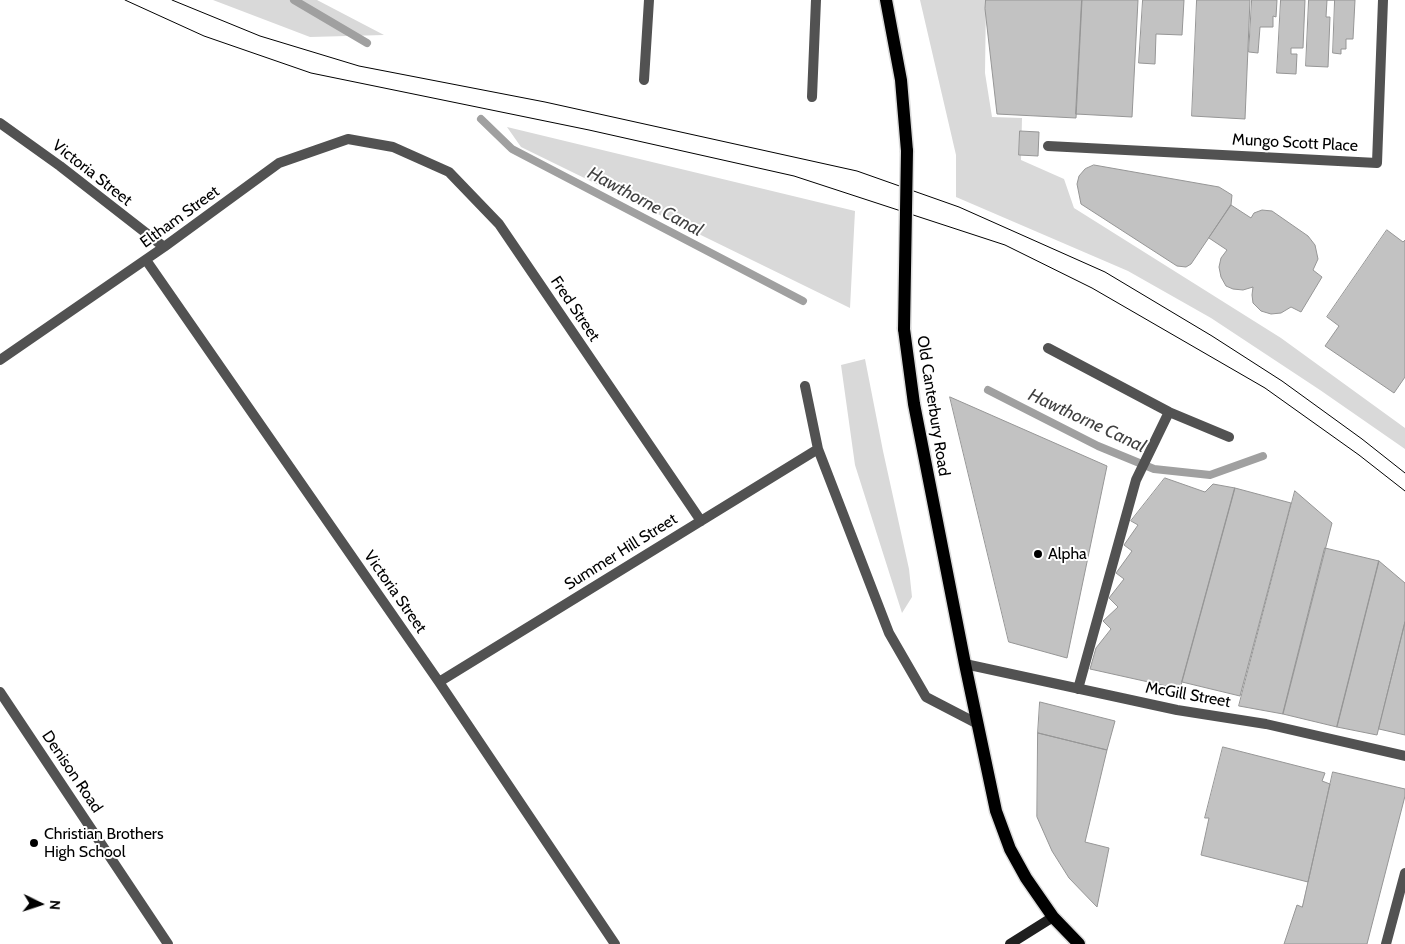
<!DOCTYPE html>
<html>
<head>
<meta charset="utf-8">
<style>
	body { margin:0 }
	#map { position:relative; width:1405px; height:944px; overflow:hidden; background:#fff; font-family:Cabin,sans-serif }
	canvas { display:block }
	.north { position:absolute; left:15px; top:879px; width:50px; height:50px; -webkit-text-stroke:4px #fff; paint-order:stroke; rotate:94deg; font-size:14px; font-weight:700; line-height:20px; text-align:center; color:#000 }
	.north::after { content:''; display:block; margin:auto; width:18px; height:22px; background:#000; clip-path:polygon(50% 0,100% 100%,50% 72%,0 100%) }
</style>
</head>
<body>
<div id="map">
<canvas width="1405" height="944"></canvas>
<div class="north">N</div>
</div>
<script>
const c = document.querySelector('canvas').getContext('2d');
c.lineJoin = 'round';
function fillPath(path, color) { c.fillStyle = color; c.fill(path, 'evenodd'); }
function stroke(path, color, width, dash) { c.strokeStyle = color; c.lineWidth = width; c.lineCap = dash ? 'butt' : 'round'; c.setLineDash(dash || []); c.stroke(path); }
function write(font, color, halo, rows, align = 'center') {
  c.font = font + ' Cabin,sans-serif'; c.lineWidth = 4; c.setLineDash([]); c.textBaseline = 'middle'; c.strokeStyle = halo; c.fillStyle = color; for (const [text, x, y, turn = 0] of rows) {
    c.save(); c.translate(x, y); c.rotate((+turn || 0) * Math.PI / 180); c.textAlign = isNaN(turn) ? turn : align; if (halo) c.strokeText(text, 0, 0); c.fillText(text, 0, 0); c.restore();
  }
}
fillPath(new Path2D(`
	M 213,0 L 317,0 L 384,35 L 310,37 Z
	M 920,0 L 986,0 L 985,73 L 992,117 L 1022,118 L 1021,160 L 1064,179 L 1074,208 L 1281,338 L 1405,428 L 1405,449 L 1320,390 L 1211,318 L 1128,271 L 956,197 L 956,155 Z
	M 507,127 L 855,211 L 850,308 L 521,147 Z
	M 865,359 L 883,451 L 909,569 L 912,597 L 902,613 L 855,465 L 841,365 Z`), '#d9d9d9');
stroke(new Path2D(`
	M 294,0 L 367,43
	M 481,119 L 512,149 L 803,301
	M 988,390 L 1098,446 L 1154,469 L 1210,475 L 1263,456`), '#a0a0a0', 8);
const building = new Path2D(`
	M 986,0 L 1082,0 L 1076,118 L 997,114 L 985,9 Z
	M 1082,0 L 1138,0 L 1132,117 L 1076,114 Z
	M 1143,0 L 1184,0 L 1182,35 L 1156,34 L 1155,64 L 1139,63 Z
	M 1197,0 L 1250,0 L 1245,119 L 1192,116 Z
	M 1252,0 L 1277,0 L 1276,17 L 1273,16 L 1273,27 L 1260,27 L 1258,53 L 1249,52 Z
	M 1281,0 L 1305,0 L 1303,48 L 1291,48 L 1291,54 L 1297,54 L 1296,74 L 1277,73 Z
	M 1309,0 L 1335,0 L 1327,0 L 1326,17 L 1330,17 L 1328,67 L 1306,66 Z
	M 1335,0 L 1355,0 L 1353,39 L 1346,39 L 1346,49 L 1341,49 L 1341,54 L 1333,53 Z
	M 1020,131 L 1039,132 L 1038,156 L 1019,155 Z
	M 1094,165 L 1219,187 L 1232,195 L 1231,205 L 1191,264 L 1186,267 L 1177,266 L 1081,204 L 1077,184 L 1079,176 L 1085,169 Z
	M 1231,205 L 1251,218 L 1254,213 L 1262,210 L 1272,211 L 1308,236 L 1315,245 L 1318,259 L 1313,270 L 1322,277 L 1301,312 L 1291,307 L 1281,313 L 1271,314 L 1261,311 L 1253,303 L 1252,295 L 1253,287 L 1243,290 L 1233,289 L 1226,286 L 1221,277 L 1219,267 L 1221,258 L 1227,250 L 1209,238 Z
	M 1387,230 L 1403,242 L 1405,240 L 1405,377 L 1394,393 L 1325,346 L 1339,326 L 1327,317 Z
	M 950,397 L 1107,466 L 1067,658 L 1009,642 Z
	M 1165,478 L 1205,492 L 1213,484 L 1235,488 L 1180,689 L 1090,669 L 1096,648 L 1111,629 L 1103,621 L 1118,607 L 1109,598 L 1124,579 L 1116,573 L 1132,551 L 1124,545 L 1138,525 L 1131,521 Z
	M 1235,488 L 1291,503 L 1240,696 L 1182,682 Z
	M 1295,491 L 1332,523 L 1283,714 L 1239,706 Z
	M 1325,548 L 1379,561 L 1337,727 L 1283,714 Z
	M 1379,561 L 1405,583 L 1405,622 L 1377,735 L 1337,727 Z
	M 1405,622 L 1405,735 L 1379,729 Z
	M 1040,702 L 1115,721 L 1107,750 L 1038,733 Z
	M 1038,733 L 1107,750 L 1085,842 L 1109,848 L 1097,907 L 1069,878 L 1052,851 L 1037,817 Z
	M 1223,747 L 1325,773 L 1322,781 L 1330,784 L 1308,882 L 1201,855 L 1209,818 L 1205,818 Z
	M 1333,772 L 1405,789 L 1405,796 L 1367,944 L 1284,944 L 1297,905 L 1302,907 Z`);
fillPath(building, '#c2c2c2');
stroke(building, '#969696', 1);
const primary = new Path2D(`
	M 886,0 L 901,80 L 907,151
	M 904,329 L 914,404 L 965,664 L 996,811 L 1010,849 L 1026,878 L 1053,917 L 1079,944`);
stroke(primary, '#dbdbdb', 15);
stroke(new Path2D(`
	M 644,80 L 649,0
	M 812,97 L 816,0
	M 1048,348 L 1169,412 L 1229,437
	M 965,664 L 1177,710 L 1266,724 L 1405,756
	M 1078,689 L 1136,480 L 1169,412`), '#525252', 10);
stroke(new Path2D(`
	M 0,123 L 60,166 L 164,247
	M 1048,146 L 1377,163 L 1383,0
	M 146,260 L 439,682 L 615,944
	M 0,360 L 164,247 L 279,163 L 348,139 L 393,147 L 449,172 L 499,224 L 701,521
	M 805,386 L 818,449 L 889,633 L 926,697 L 978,724
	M 439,682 L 818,449
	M 0,692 L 168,944
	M 1386,944 L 1405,873`), '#525252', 10);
stroke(new Path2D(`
	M 1010,944 L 1053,917`), '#1f1f1f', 10);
stroke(primary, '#000', 12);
stroke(new Path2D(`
	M 125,0 L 204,36 L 311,73 L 589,130 L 794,176 L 1005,245 L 1092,288 L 1265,388 L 1359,455 L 1405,491
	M 172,0 L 260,36 L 359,66 L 545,102 L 857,171 L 959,207 L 1105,272 L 1212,336 L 1282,381 L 1362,439 L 1405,473`), '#000', 1);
const primaryBridge = new Path2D(`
	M 904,329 L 907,151`);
stroke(primaryBridge, '#dbdbdb', 15, []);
stroke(primaryBridge, '#000', 12);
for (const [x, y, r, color] of [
	[1038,554,5,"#000"],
	[34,843,5,"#000"]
]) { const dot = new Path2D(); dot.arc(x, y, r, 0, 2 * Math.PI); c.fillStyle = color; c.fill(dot); stroke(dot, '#fff', 2); }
write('16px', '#000', '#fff', [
	["Mungo Scott Place",1295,143,3],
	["Victoria Street",92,173,38],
	["Eltham Street",180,217,-36],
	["Fred Street",575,309,56],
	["Old Canterbury Road",933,406,81],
	["Summer Hill Street",621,552,-32],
	["Victoria Street",395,592,55],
	["McGill Street",1188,695,10],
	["Denison Road",72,772,56]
]);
write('16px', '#000', '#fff', [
	["Alpha",1048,554],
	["Christian Brothers",44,834],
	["High School",44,852]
], 'left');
write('italic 18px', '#414141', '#fff', [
	["Hawthorne Canal",645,202,28],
	["Hawthorne Canal",1087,421,25]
]);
</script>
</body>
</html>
